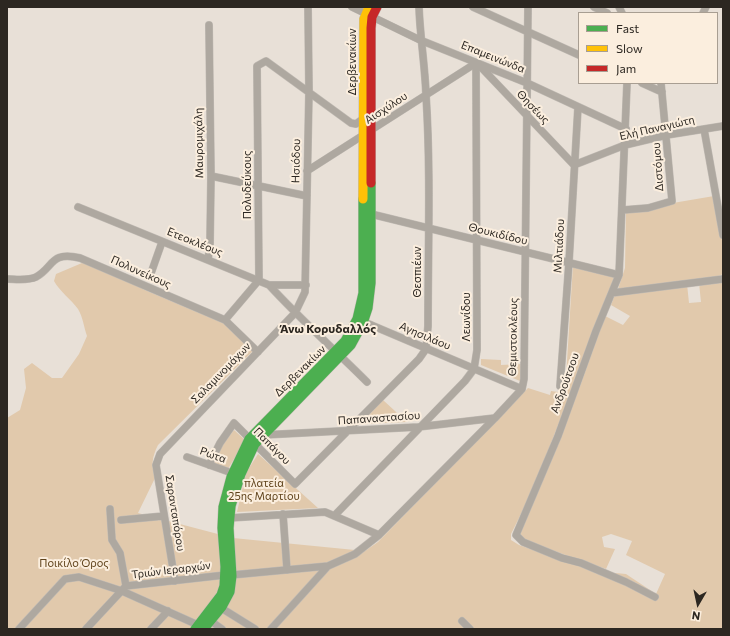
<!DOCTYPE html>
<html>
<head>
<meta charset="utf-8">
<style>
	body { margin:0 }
	#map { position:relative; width:730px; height:636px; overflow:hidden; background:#e8e0d7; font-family:Commissioner,sans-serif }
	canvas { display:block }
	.frame { position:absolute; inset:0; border:8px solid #2c2721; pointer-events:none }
	.legend { position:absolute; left:578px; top:12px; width:140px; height:72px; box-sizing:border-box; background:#fbeede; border:1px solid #a89e92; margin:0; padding:5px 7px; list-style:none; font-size:12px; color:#2c2721 }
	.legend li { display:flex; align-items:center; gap:8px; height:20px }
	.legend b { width:20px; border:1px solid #a89e92 }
	.north { position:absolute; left:678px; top:584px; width:40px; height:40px; -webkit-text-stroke:3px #fbeede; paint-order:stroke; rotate:189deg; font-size:11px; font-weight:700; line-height:16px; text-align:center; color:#2c2721 }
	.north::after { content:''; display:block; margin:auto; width:14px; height:18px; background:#2c2721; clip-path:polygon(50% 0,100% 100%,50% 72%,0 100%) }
</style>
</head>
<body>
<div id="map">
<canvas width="730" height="636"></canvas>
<div class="frame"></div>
<ul class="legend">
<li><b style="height:5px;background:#4caf50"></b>Fast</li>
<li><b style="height:5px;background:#ffc107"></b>Slow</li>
<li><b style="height:5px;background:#c62828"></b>Jam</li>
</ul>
<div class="north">N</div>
</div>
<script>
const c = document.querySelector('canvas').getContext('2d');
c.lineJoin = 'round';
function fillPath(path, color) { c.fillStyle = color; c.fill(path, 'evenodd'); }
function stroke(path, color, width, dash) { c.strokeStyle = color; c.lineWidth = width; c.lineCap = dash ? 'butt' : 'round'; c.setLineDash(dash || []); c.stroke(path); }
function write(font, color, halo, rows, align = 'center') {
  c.font = font + ' Commissioner,sans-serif'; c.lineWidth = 4; c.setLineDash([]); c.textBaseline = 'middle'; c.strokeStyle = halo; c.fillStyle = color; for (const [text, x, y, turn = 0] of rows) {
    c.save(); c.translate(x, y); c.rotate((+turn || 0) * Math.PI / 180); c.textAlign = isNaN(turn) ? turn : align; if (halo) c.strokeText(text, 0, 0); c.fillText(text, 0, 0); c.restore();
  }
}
fillPath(new Path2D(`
	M 714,196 L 723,246 L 723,274 L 715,278 L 618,289 L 625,268 L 626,211 Z
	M 82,263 L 101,267 L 145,290 L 223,323 L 253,351 L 158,445 C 152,457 151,465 155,478 L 138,513 L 233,538 L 365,551 L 378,542 L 528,388 L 550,395 L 551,391 L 565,393 L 573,265 L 616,277 L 532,492 L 511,534 L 511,540 L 519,545 L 594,571 L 626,574 L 656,594 L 665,574 L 626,555 L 632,541 L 611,534 L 602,537 L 604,547 L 615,549 L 606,569 L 525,541 L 520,536 L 521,528 L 580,386 L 605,316 L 623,325 L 630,316 L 611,305 L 614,297 L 618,294 L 687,284 L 689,303 L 701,302 L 699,283 L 723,280 L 723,629 L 7,629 L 7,418 L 20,410 L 26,388 L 24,369 L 32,363 L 52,378 L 62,378 L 79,354 L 87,336 C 84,328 83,317 78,309 C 71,299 60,292 54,281 L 56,274 Z
	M 481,359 L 501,360 L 501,365 L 522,364 L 522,379 L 520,381 L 481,365 Z
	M 383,400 L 407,422 L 360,424 Z
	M 234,430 L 245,440 L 228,469 L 214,463 L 223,444 Z
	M 258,454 L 318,508 L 237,512 L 246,473 Z`), '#e1c9ac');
const street = new Path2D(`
	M 352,7 L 420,40 L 527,83 L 626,129
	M 473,7 L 579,55
	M 594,7 L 607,13
	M 619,7 L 622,13
	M 703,13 L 706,7
	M 478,64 L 574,165 L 625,145 L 667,135 L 723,126
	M 627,83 L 619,275 L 596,331 L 558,436 L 516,535 L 523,542 L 562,558 L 581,563 L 626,582 L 655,597
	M 642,83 L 662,92
	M 704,129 L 723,235
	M 307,171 L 476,63
	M 211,176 L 307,196
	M 78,207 L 269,285 L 306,285
	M 623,210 L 648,208 L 672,201 L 661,83
	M 371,214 L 619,275
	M 208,260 L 210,244 L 211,176 L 209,25
	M 150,276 L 162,242
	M 7,279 C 15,279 28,281 36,277 C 54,267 50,251 80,258 L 225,320 L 258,352
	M 269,285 C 300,319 334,349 367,382
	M 612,293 L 723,279
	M 225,320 L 259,280 L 257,66 L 266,61 L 351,123 L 356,124 L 364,118
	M 364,322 L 522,389
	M 560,386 L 569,262 L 578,107
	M 263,435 L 418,427 L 495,418
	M 187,457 L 232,473
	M 209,465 L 220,443 L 234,423 L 295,484 L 419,359 L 426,349 L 428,326 C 428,249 431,172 426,95 C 425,65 420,37 419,7
	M 110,509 L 112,540 L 120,553 L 126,586
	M 283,514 L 287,570
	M 335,515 L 465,381 L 474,369 L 477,350 L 476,63
	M 229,518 L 325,512 L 379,535
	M 121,520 L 164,516
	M 232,575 L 328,566
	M 175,581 L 156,465 L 160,454 L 295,313 L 305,292 L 309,91 L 308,7
	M 218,606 L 255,629
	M 208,619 L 222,629
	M 462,621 L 470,629
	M 19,629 L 65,579 L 79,577 L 122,591 L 198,625
	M 86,629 L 126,586 L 225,575
	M 151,629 L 168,611
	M 271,629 L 328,566 L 355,554 L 379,535 L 495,418 L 522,389 L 524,379 L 528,7`);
const fast = new Path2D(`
	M 195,629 L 221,595 L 224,586 L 225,567 L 222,528 L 223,507 L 231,477 L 249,439 L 345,341 L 357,319 L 363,293 L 363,199
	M 204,629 L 222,607 L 230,592 L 232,576 L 229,528 L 231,506 L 241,474 L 255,444 L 351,345 L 363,323 L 368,308 L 371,283 L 371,183`);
const slow = new Path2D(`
	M 363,199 L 364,19 L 369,7`);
const jam = new Path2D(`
	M 371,183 L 371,28 L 372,17 L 377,7`);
stroke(street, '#c1bbb4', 8);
stroke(fast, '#c1bbb4', 10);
stroke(slow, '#c1bbb4', 10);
stroke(jam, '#c1bbb4', 10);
stroke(street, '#aea8a0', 7);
stroke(fast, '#4caf50', 9);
stroke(slow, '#ffc107', 9);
stroke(jam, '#c62828', 9);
write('11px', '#2c2721', '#fbeede', [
	["Επαμεινώνδα",493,57,22],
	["Δερβενακίων",352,62,-90],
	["Θησέως",533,107,46],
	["Αισχύλου",386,108,-33],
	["Ελή Παναγιώτη",657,128,-13],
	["Μαυρομιχάλη",199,143,-91],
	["Ησιόδου",296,161,-89],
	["Διστόμου",658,167,-94],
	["Πολυδεύκους",247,185,-90],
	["Θουκιδίδου",498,234,14],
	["Ετεοκλέους",195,242,22],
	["Μιλτιάδου",559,246,-87],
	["Πολυνείκους",141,272,24],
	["Θεσπιέων",417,272,-90],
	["Λεωνίδου",466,317,-90],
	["Αγησιλάου",425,336,23],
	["Θεμιστοκλέους",513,337,-89],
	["Δερβενακίων",300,371,-45],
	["Σαλαμινομάχων",221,373,-46],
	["Ανδρούτσου",565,383,-70],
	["Παπαναστασίου",379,418,-4],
	["Παπάγου",272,446,45],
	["Ρώτα",213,455,20],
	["Σαρανταπόρου",175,513,81],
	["Τριών Ιεραρχών",171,570,-7]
]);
write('11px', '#5f421a', '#fbeede', [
	["πλατεία",264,483],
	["25ης Μαρτίου",264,496],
	["Ποικίλο Όρος",74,563]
]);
write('bold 12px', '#2c2721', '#fbeede', [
	["Άνω Κορυδαλλός",328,329]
]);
</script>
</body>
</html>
